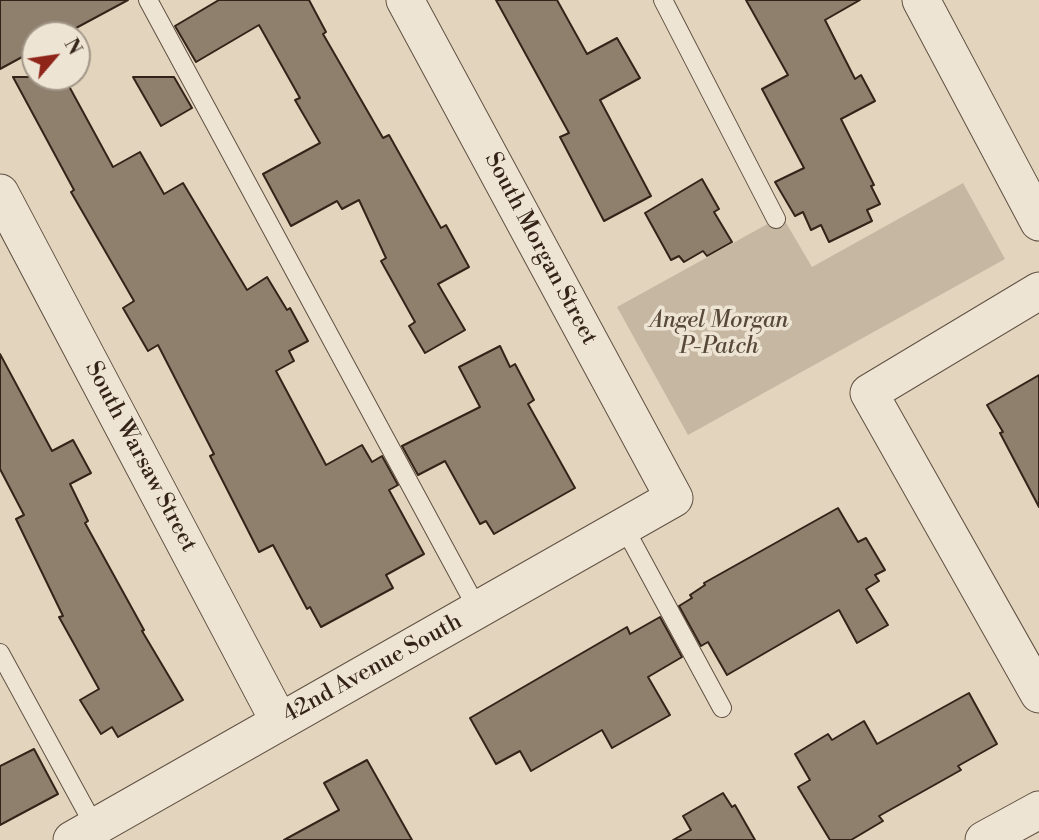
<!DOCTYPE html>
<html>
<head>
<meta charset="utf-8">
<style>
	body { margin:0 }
	#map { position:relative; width:1039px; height:840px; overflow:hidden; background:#e3d5bd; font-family:"Libre Bodoni",serif }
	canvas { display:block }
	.north { position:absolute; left:21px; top:21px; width:70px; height:70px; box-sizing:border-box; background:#ede4d4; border:2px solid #a39789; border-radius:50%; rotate:61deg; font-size:19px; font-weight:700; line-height:28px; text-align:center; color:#342318 }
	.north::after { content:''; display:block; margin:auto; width:24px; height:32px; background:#8f2418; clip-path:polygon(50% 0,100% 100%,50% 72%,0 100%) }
</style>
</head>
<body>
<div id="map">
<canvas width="1039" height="840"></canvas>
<div class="north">N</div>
</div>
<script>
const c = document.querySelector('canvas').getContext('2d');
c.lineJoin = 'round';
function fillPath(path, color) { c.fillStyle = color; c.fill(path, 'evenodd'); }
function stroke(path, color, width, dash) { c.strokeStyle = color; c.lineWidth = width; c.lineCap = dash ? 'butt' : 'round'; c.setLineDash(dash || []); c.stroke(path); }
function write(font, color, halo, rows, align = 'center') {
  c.font = font + ' "Libre Bodoni",serif'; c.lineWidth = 7; c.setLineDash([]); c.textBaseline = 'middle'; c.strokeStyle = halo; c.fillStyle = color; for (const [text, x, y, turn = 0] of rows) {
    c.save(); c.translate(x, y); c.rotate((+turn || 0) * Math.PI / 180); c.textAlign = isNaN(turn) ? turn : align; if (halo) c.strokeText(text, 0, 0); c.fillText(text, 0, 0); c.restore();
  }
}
fillPath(new Path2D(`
	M 963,183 L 1005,259 L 688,435 L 617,307 L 782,216 L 812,267 Z`), '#c5b7a1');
const building = new Path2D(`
	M 0,0 L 128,0 L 63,35 L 35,35 L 35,50 L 0,69 Z
	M 219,0 L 309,0 L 326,32 L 323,34 L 383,138 L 389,135 L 441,228 L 446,225 L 469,267 L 438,284 L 465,330 L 425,353 L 409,326 L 415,322 L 381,261 L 386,258 L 359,200 L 342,209 L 337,201 L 291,226 L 263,174 L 320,143 L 295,100 L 300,98 L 259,25 L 196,62 L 175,26 Z
	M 496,0 L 557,0 L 587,54 L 617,38 L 640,78 L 600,100 L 651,196 L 604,221 L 560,137 L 569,133 Z
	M 746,0 L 860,0 L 825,20 L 855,79 L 861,75 L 875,101 L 841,119 L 874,185 L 871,186 L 880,204 L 867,210 L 872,221 L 829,242 L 821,225 L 811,230 L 803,212 L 795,216 L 775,182 L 804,168 L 762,89 L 788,75 Z
	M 13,77 L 64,77 L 113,167 L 140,152 L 164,194 L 183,183 L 247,290 L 267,277 L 287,310 L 290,308 L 308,341 L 289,351 L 294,361 L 276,371 L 326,465 L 362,445 L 372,462 L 382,456 L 398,485 L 389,490 L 424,554 L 386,575 L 393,588 L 321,627 L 310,607 L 307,609 L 273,545 L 259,552 L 210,456 L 214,454 L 158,345 L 148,351 L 123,308 L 134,301 L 71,192 L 74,190 Z
	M 133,77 L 174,77 L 192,108 L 161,126 Z
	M 702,179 L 719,209 L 714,212 L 732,242 L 707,256 L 703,251 L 684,262 L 679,256 L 671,260 L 645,213 Z
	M 500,346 L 510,367 L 515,364 L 534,400 L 528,404 L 575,488 L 494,534 L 486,521 L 480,524 L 445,461 L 418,475 L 402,446 L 480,407 L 459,367 Z
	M 0,354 L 52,451 L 73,440 L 91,473 L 70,484 L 88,521 L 85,523 L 144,630 L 142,631 L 183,700 L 118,737 L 112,727 L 101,734 L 80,700 L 99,689 L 59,617 L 63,616 L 16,519 L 24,515 L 0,469 Z
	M 1039,375 L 1039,507 L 1000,433 L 1003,432 L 987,405 Z
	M 838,508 L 858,542 L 866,538 L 885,570 L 875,575 L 879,581 L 866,589 L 888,625 L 857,643 L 839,610 L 727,675 L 708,642 L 701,646 L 679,606 L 692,598 L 690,595 L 705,585 L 704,583 Z
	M 660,617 L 682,657 L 648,677 L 670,715 L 612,748 L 602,730 L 531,771 L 520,751 L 496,764 L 470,718 L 627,627 L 630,634 Z
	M 969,693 L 997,744 L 958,766 L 961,770 L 879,816 L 883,821 L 851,840 L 830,840 L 798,787 L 810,780 L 795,754 L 828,734 L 832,740 L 864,721 L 877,744 Z
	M 34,749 L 58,794 L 0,825 L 0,766 Z
	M 367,760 L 412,840 L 284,840 L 339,810 L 324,783 Z
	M 723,793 L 732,807 L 735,805 L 755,840 L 673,840 L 691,830 L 683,816 Z`);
fillPath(building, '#8f806e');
stroke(building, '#342318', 2);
const service = new Path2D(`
	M 148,0 L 478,610
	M 663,0 L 776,219
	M 624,527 L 722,708
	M 0,653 L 95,827`);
const minor = new Path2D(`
	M 921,0 L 1039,222
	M 0,193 L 279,721
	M 1039,291 L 869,393 L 1039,694
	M 72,840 L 674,498 L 405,0
	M 984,840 L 1039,810`);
stroke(service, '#605041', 20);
stroke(minor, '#605041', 39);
stroke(service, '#ede4d4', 18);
stroke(minor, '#ede4d4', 37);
write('23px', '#342318', '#ede4d4', [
	["South Morgan Street",540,249,62],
	["South Warsaw Street",140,457,62],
	["42nd Avenue South",373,669,-29]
]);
write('italic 23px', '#58483a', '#ede4d4', [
	["Angel Morgan",719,321],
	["P-Patch",719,347]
]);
</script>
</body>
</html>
